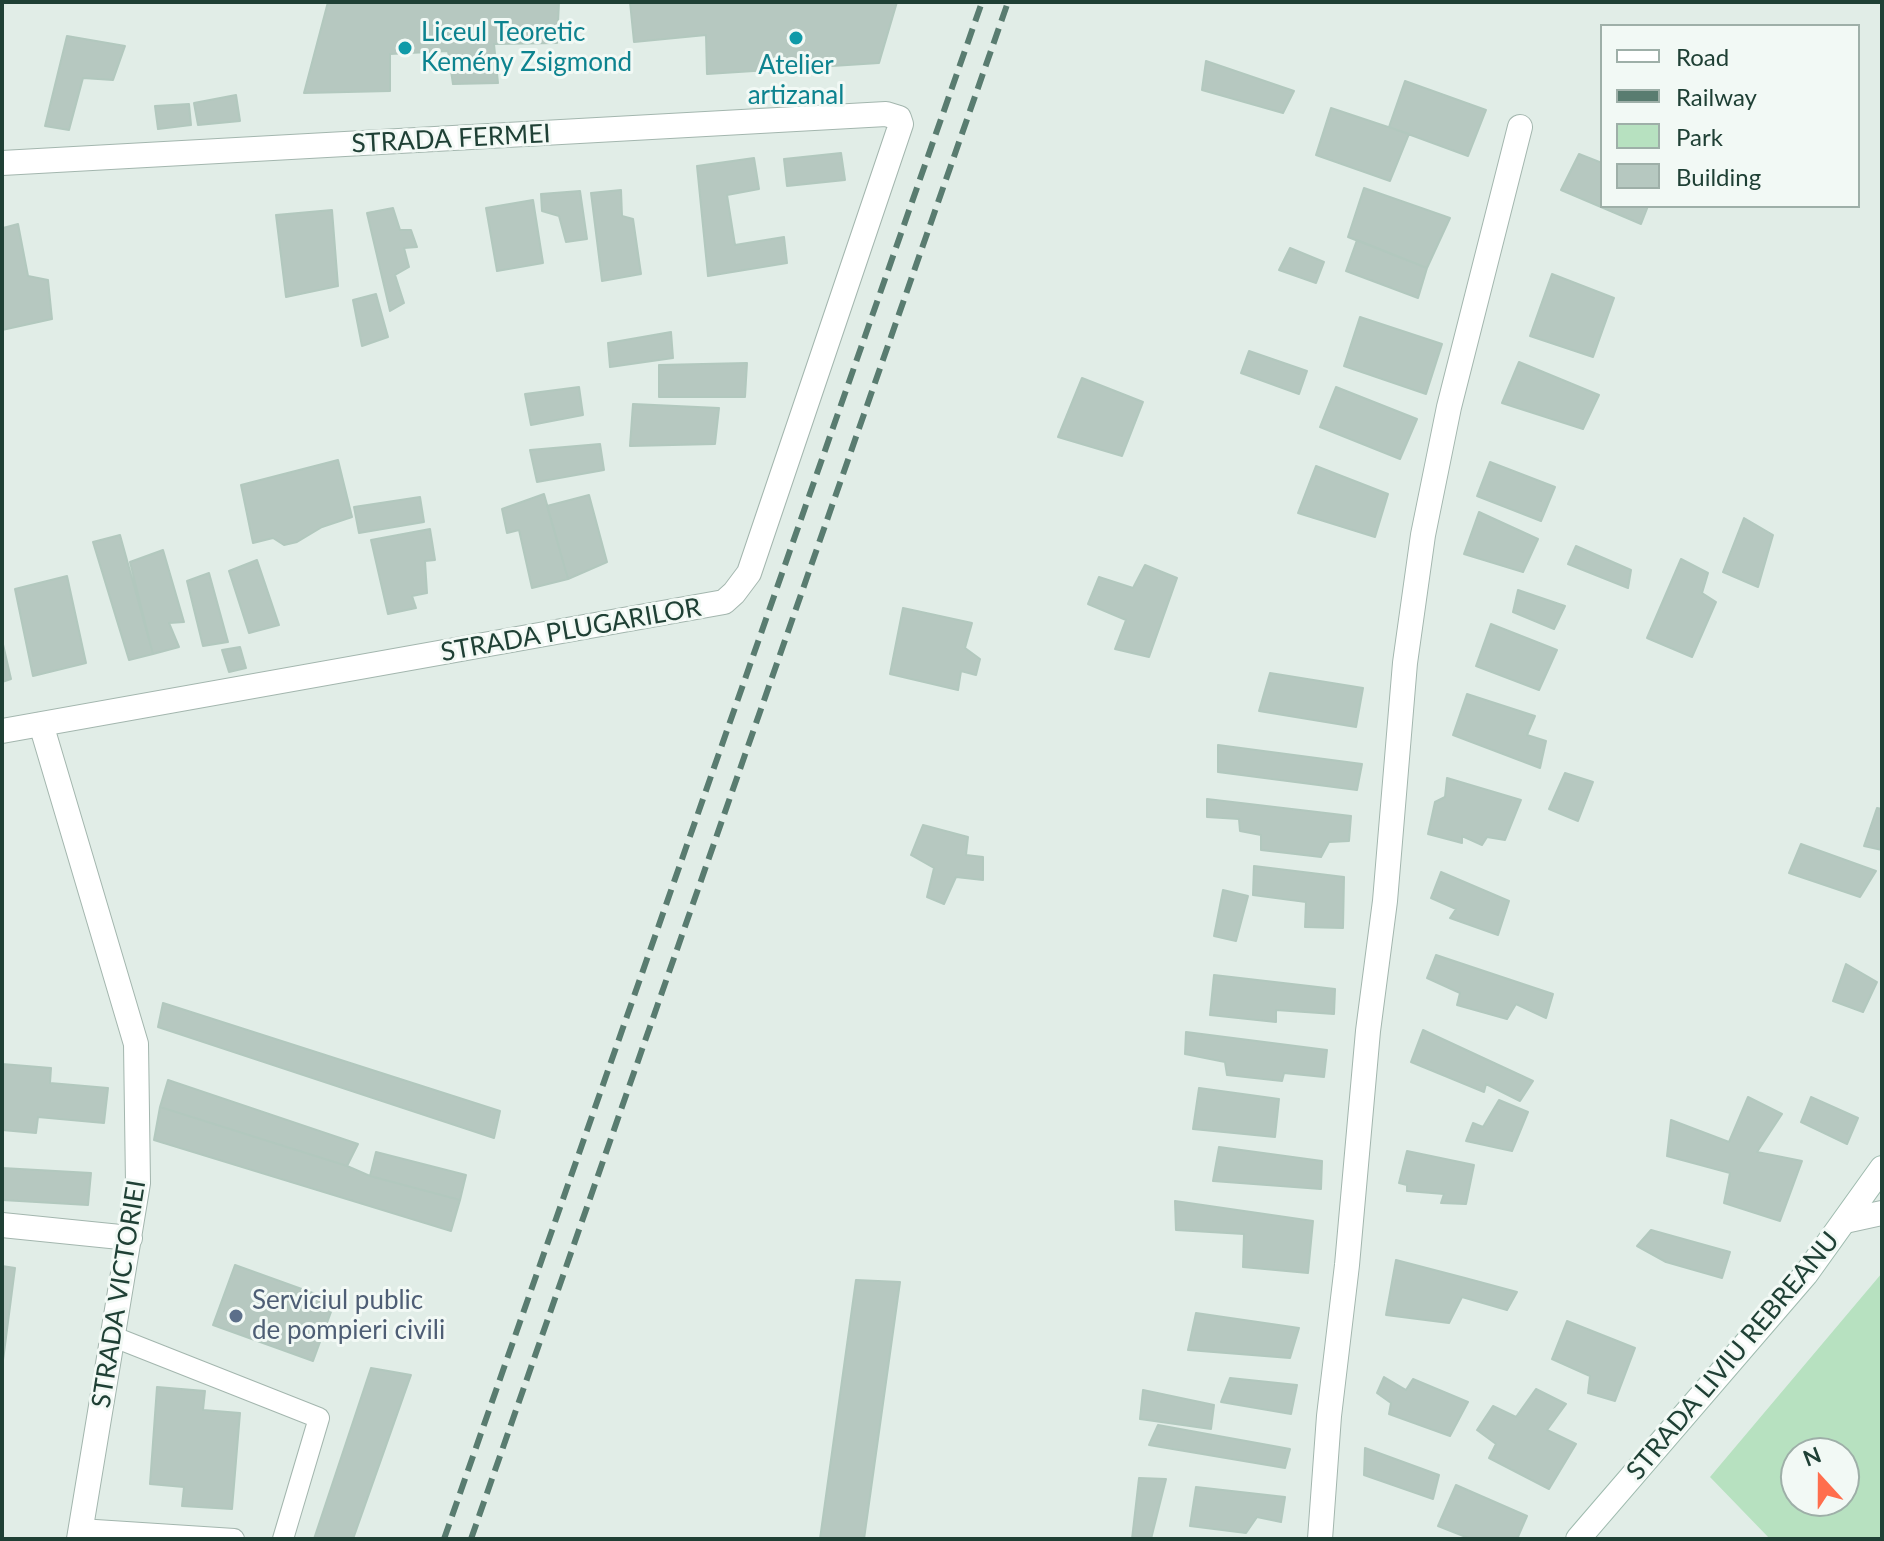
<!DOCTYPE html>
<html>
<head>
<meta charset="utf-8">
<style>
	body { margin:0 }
	#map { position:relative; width:1884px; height:1541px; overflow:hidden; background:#e1ede7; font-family:Lato,sans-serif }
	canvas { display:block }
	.frame { position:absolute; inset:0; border:4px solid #1f4035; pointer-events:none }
	.legend { position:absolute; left:1600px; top:24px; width:260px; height:184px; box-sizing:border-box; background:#f2f9f5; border:2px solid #9eafa8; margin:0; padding:10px 14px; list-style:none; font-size:24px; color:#1f4035 }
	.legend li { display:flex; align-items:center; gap:16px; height:40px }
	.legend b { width:40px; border:2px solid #9eafa8 }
	.north { position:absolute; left:1780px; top:1437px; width:80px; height:80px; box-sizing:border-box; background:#f2f9f5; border:2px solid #9eafa8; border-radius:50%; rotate:339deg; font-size:22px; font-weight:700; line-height:32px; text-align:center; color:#1f4035 }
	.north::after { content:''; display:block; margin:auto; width:28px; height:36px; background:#ff6e4d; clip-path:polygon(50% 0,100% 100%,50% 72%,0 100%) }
</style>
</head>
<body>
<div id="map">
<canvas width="1884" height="1541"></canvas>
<div class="frame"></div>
<ul class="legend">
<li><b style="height:10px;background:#fff"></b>Road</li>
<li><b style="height:10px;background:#597c70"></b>Railway</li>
<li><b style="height:22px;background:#b7e1c0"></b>Park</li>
<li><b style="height:22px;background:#b6c8c0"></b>Building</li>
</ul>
<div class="north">N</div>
</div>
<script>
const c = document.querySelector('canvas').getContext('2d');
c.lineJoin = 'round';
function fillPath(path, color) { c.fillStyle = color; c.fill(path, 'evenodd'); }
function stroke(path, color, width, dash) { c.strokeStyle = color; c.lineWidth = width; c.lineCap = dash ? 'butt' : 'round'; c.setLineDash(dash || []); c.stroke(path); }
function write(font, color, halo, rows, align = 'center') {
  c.font = font + ' Lato,sans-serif'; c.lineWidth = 6; c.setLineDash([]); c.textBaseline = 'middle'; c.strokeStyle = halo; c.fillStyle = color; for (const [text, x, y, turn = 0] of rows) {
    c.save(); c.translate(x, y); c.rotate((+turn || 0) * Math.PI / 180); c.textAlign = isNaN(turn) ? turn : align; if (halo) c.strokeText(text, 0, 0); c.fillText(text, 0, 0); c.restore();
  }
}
fillPath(new Path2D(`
	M 1882,1273 L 1882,1539 L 1770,1539 L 1710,1477 ZM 1796,1453 L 1844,1453 L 1844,1501 L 1796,1501 Z`), '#b7e1c0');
const building = new Path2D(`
	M 328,2 L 559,2 L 557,43 L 494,44 L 498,83 L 453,84 L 448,51 L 390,54 L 390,91 L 304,93 Z
	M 630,2 L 897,2 L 879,63 L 707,74 L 706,35 L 634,42 Z
	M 67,36 L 125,46 L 113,80 L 83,78 L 69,130 L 45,126 Z
	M 1206,61 L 1294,91 L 1283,113 L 1202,90 Z
	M 1405,81 L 1486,110 L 1468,156 L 1389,127 Z
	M 236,95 L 240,121 L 198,125 L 194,103 Z
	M 189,104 L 191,125 L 158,129 L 155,106 Z
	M 1331,108 L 1409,134 L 1390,181 L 1316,155 Z
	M 841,153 L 845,180 L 787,186 L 784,159 Z
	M 1579,154 L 1602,163 L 1602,206 L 1648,206 L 1641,224 L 1561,190 Z
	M 754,158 L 759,189 L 727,195 L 735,245 L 784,237 L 787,263 L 708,276 L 697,166 Z
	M 1364,188 L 1450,218 L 1427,268 L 1348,237 Z
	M 621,190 L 622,216 L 633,219 L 641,274 L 602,281 L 591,193 Z
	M 580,191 L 587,239 L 566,242 L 559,216 L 542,211 L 541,194 Z
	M 533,200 L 543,263 L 497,271 L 486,208 Z
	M 393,208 L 400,230 L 411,230 L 417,247 L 404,248 L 409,267 L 395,275 L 404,303 L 390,311 L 367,213 Z
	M 332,210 L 338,286 L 286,297 L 276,215 Z
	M 2,224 L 3,228 L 18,224 L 28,276 L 48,280 L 52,319 L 2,330 Z
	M 1357,240 L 1427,268 L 1418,298 L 1346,271 Z
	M 1290,248 L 1324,262 L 1316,283 L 1279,270 Z
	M 1552,274 L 1614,298 L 1593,357 L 1530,336 Z
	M 376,294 L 388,337 L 362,346 L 353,300 Z
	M 1360,317 L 1442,344 L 1426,394 L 1344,366 Z
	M 671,332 L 673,358 L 610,367 L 608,343 Z
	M 1249,351 L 1307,371 L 1299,394 L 1241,373 Z
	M 1519,362 L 1599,395 L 1583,429 L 1502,403 Z
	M 747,363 L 745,397 L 659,397 L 659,365 Z
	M 1082,378 L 1143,402 L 1122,456 L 1058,437 Z
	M 579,387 L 583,415 L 531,425 L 525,394 Z
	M 1336,387 L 1417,419 L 1400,459 L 1320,427 Z
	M 633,404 L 719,408 L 715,444 L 630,446 Z
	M 600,444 L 604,470 L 537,482 L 530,450 Z
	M 338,460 L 352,517 L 322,527 L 297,542 L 284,545 L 273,538 L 253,543 L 241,485 Z
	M 1490,462 L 1555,487 L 1541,521 L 1477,496 Z
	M 1316,466 L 1388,494 L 1375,537 L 1298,513 Z
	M 544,494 L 568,579 L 532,588 L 519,530 L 507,533 L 502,509 Z
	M 589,495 L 607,562 L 568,579 L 547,506 Z
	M 420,497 L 424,522 L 359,533 L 354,507 Z
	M 1479,512 L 1538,539 L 1523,572 L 1464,554 Z
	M 1744,518 L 1773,535 L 1758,587 L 1723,572 Z
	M 430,529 L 435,560 L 425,561 L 427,593 L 412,596 L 416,608 L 388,614 L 371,540 Z
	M 120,535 L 153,654 L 129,660 L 93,542 Z
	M 1576,546 L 1631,570 L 1628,588 L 1568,564 Z
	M 163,550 L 184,622 L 169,623 L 179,647 L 153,654 L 130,562 Z
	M 1681,559 L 1708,573 L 1702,593 L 1716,602 L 1692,657 L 1647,638 Z
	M 257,560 L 279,625 L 249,633 L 229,571 Z
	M 1145,565 L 1177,578 L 1149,657 L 1115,649 L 1126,620 L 1088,604 L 1099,577 L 1133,588 Z
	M 209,573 L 228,642 L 203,646 L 187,581 Z
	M 67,576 L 86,663 L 33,676 L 15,589 Z
	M 1518,590 L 1565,606 L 1554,629 L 1513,612 Z
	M 903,608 L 972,623 L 965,648 L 980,659 L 976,675 L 961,671 L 958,690 L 890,674 Z
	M 1491,624 L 1557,650 L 1539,690 L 1476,666 Z
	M 2,640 L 11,679 L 2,682 Z
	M 240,647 L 246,668 L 229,672 L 222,650 Z
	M 1270,673 L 1363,688 L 1356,727 L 1259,711 Z
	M 1467,694 L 1535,716 L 1527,735 L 1546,741 L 1540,768 L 1453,735 Z
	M 1218,745 L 1362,764 L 1357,790 L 1218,772 Z
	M 1565,773 L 1593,782 L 1578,821 L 1549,809 Z
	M 1447,778 L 1521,800 L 1505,840 L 1487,837 L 1482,845 L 1462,836 L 1462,843 L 1428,834 L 1435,802 L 1445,797 Z
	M 1207,799 L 1351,816 L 1349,841 L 1329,842 L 1321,857 L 1261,850 L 1261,835 L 1240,831 L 1239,819 L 1207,817 Z
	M 1877,808 L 1882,809 L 1882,850 L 1864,846 Z
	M 923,825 L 968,837 L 966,855 L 983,857 L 983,880 L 956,877 L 944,904 L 927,897 L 934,868 L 911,855 Z
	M 1801,844 L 1876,871 L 1860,897 L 1789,873 Z
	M 1254,866 L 1344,877 L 1343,928 L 1305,927 L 1306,902 L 1253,895 Z
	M 1441,872 L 1509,901 L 1498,935 L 1450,918 L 1456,909 L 1431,898 Z
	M 1223,890 L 1248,896 L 1236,941 L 1214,936 Z
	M 1436,955 L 1553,994 L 1546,1018 L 1516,1004 L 1507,1019 L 1457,1005 L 1460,993 L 1427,978 Z
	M 1846,964 L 1877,982 L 1863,1012 L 1833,1001 Z
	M 1214,975 L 1335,989 L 1334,1014 L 1276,1010 L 1276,1022 L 1210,1015 Z
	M 163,1003 L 500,1111 L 494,1138 L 158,1027 Z
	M 1423,1030 L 1533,1081 L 1520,1101 L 1486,1084 L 1484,1092 L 1411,1062 Z
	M 1186,1032 L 1327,1050 L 1324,1077 L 1284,1073 L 1282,1081 L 1227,1075 L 1225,1062 L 1185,1054 Z
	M 2,1064 L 51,1068 L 50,1083 L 108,1088 L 104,1123 L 38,1117 L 36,1133 L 2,1130 Z
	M 168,1080 L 358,1144 L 347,1166 L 160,1107 Z
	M 1199,1088 L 1279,1099 L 1275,1137 L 1193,1129 Z
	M 1748,1097 L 1782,1114 L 1757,1152 L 1802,1161 L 1780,1221 L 1724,1203 L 1730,1173 L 1667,1156 L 1671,1120 L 1729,1142 Z
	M 1811,1097 L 1858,1118 L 1847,1144 L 1801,1122 Z
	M 1499,1100 L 1528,1112 L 1512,1151 L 1466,1141 L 1473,1123 L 1483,1127 Z
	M 160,1107 L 347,1166 L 370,1176 L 460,1200 L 451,1231 L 154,1140 Z
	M 1219,1147 L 1322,1161 L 1321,1189 L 1213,1181 Z
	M 1407,1151 L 1474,1165 L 1466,1204 L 1441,1203 L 1444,1194 L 1407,1191 L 1407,1185 L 1399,1183 Z
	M 376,1152 L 466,1175 L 460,1200 L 370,1176 Z
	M 2,1168 L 91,1173 L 88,1205 L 2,1200 Z
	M 1175,1201 L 1313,1221 L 1308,1273 L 1243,1267 L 1244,1234 L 1176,1230 Z
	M 1651,1230 L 1730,1252 L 1722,1278 L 1666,1262 L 1637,1246 Z
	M 1396,1260 L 1465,1278 L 1517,1292 L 1507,1310 L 1462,1297 L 1449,1323 L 1386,1315 Z
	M 235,1265 L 335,1301 L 313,1361 L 213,1325 Z
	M 2,1266 L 15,1268 L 2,1368 Z
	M 856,1280 L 900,1282 L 864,1539 L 820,1539 Z
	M 1196,1313 L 1299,1328 L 1290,1358 L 1188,1350 Z
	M 1567,1321 L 1635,1348 L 1615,1401 L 1588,1393 L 1590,1376 L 1552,1359 Z
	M 371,1368 L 411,1375 L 353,1539 L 314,1539 Z
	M 1384,1377 L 1406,1390 L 1413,1379 L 1468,1402 L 1450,1436 L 1389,1414 L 1391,1403 L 1377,1393 Z
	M 1230,1378 L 1297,1385 L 1291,1414 L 1221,1402 Z
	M 157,1387 L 205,1391 L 203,1410 L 240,1413 L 232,1509 L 182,1506 L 184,1487 L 150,1484 Z
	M 1536,1389 L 1566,1404 L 1547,1430 L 1576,1444 L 1549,1489 L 1489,1458 L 1496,1444 L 1477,1430 L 1493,1406 L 1516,1417 Z
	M 1143,1390 L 1214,1405 L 1211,1429 L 1140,1419 Z
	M 1158,1425 L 1290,1449 L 1285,1468 L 1149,1445 Z
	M 1365,1448 L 1439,1475 L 1433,1499 L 1364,1475 Z
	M 1139,1478 L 1166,1479 L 1151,1539 L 1132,1539 Z
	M 1456,1485 L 1527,1516 L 1517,1539 L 1471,1539 L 1438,1526 Z
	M 1196,1487 L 1285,1497 L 1281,1522 L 1257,1517 L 1246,1533 L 1190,1526 Z`);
fillPath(building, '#b6c8c0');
stroke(building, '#b2c8be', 2);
const service = new Path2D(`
	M 114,1337 L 319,1418 L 283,1539
	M 80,1529 L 234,1539`);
const minor = new Path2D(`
	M 2,163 L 886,114 L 899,118 L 901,124 L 749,573 L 734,593 L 724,602 L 2,731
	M 41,724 L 136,1044 L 138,1183 L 79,1539
	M 1845,1221 L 1882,1213
	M 2,1225 L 130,1238
	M 1320,1539 L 1329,1416 L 1347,1265 L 1368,1031 L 1385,901 L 1405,663 L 1423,535 L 1449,407 L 1520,127`);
const secondary = new Path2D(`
	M 1578,1539 L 1806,1274 L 1882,1168`);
stroke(service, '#a3b6ae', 22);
stroke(minor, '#a3b6ae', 26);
stroke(secondary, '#9ebaae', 26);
stroke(service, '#fff', 20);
stroke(minor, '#fff', 24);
stroke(secondary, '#fff', 24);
stroke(new Path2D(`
	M 444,1539 L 982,2
	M 471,1539 L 1008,2`), '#597c70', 6, [16, 8]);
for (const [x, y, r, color] of [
	[796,38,8,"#0f9aa8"],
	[405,48,8,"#0f9aa8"],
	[236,1316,8,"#5c6f8a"]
]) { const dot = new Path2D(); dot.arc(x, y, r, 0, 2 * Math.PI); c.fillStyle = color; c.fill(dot); stroke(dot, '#f2f9f5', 3); }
write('26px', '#0d838f', '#f2f9f5', [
	["Liceul Teoretic",421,33],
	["Kemény Zsigmond",421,63],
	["Atelier",796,66,"center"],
	["artizanal",796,96,"center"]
], 'left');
write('26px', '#1f4035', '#f2f9f5', [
	["STRADA FERMEI",451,139,-3],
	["STRADA PLUGARILOR",571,630,-10],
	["STRADA VICTORIEI",119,1294,-81],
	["STRADA LIVIU REBREANU",1733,1356,-50]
]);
write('26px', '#4e5e75', '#f2f9f5', [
	["Serviciul public",252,1301],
	["de pompieri civili",252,1331]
], 'left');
</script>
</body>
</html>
